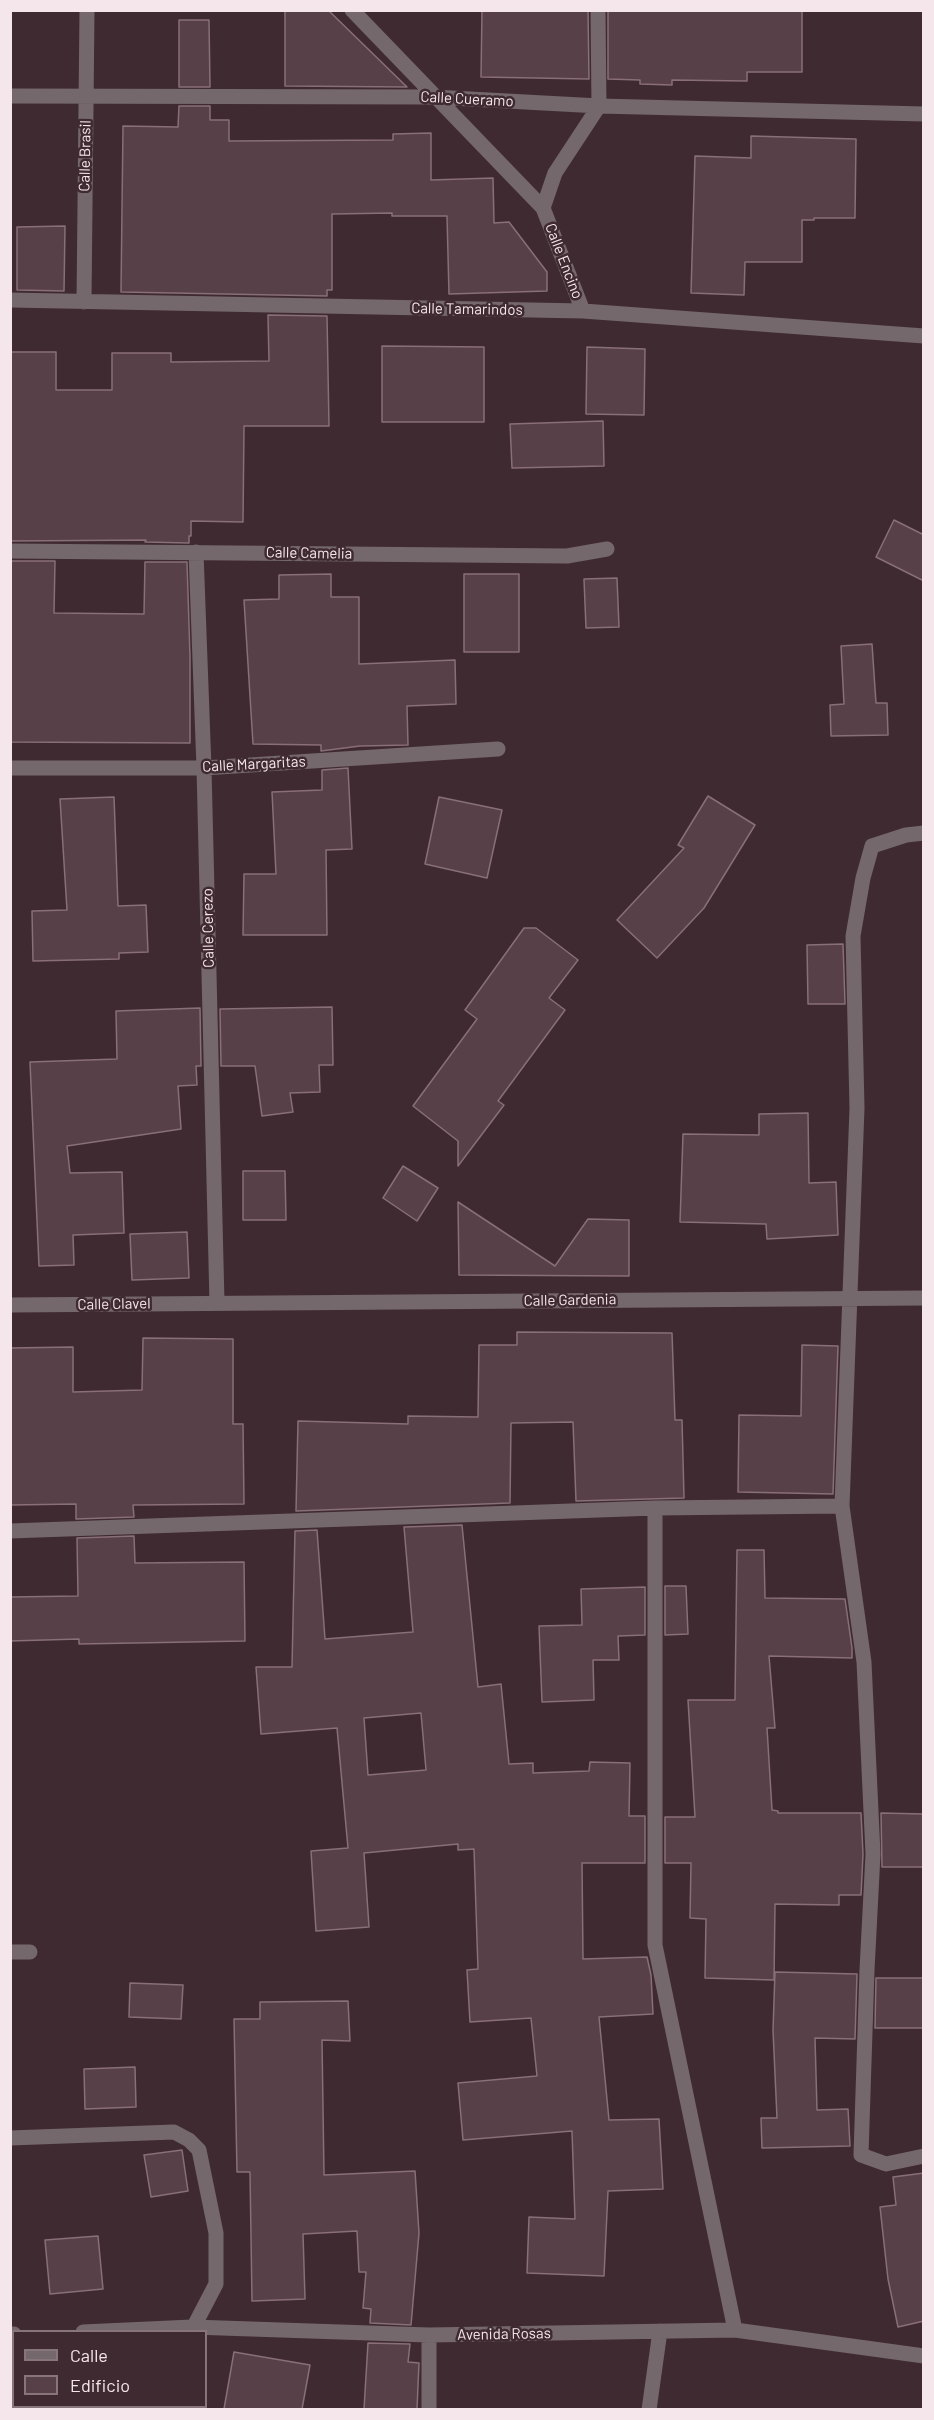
<!DOCTYPE html>
<html>
<head>
<meta charset="utf-8">
<style>
	body { margin:0 }
	#map { position:relative; width:934px; height:2420px; overflow:hidden; background:#402a32; font-family:Barlow,sans-serif }
	canvas { display:block }
	.frame { position:absolute; inset:0; border:12px solid #f5e6eb; pointer-events:none }
	.legend { position:absolute; left:12px; top:2330px; width:195px; height:78px; box-sizing:border-box; background:#402a32; border:2px solid #88757c; margin:0; padding:8px 10px; list-style:none; font-size:18px; color:#f5e6eb }
	.legend li { display:flex; align-items:center; gap:12px; height:30px }
	.legend b { width:30px; border:2px solid #88757c }
</style>
</head>
<body>
<div id="map">
<canvas width="934" height="2420"></canvas>
<div class="frame"></div>
<ul class="legend">
<li><b style="height:8px;background:#74686c"></b>Calle</li>
<li><b style="height:16px;background:#574048"></b>Edificio</li>
</ul>
</div>
<script>
const c = document.querySelector('canvas').getContext('2d');
c.lineJoin = 'round';
function fillPath(path, color) { c.fillStyle = color; c.fill(path, 'evenodd'); }
function stroke(path, color, width, dash) { c.strokeStyle = color; c.lineWidth = width; c.lineCap = dash ? 'butt' : 'round'; c.setLineDash(dash || []); c.stroke(path); }
function write(font, color, halo, rows, align = 'center') {
  c.font = font + ' Barlow,sans-serif'; c.lineWidth = 5; c.setLineDash([]); c.textBaseline = 'middle'; c.strokeStyle = halo; c.fillStyle = color; for (const [text, x, y, turn = 0] of rows) {
    c.save(); c.translate(x, y); c.rotate((+turn || 0) * Math.PI / 180); c.textAlign = isNaN(turn) ? turn : align; if (halo) c.strokeText(text, 0, 0); c.fillText(text, 0, 0); c.restore();
  }
}
const building = new Path2D(`
	M 285,10 L 328,10 L 407,87 L 285,86 Z
	M 482,10 L 588,10 L 589,79 L 481,77 Z
	M 608,10 L 802,10 L 802,72 L 747,72 L 747,81 L 672,80 L 672,85 L 640,84 L 640,80 L 608,79 Z
	M 179,20 L 209,20 L 210,87 L 179,87 Z
	M 179,106 L 210,106 L 210,120 L 229,120 L 229,141 L 393,140 L 393,134 L 431,133 L 431,180 L 493,178 L 494,223 L 509,222 L 547,272 L 547,291 L 449,294 L 447,216 L 392,216 L 392,213 L 332,214 L 332,290 L 327,290 L 327,296 L 121,292 L 123,126 L 178,127 Z
	M 751,136 L 856,139 L 855,218 L 814,218 L 814,220 L 802,220 L 802,262 L 745,262 L 744,295 L 691,293 L 695,156 L 751,158 Z
	M 65,226 L 64,291 L 17,290 L 17,227 Z
	M 268,315 L 327,316 L 329,426 L 244,426 L 243,522 L 191,521 L 191,536 L 189,536 L 189,543 L 145,542 L 146,540 L 10,541 L 10,352 L 56,352 L 56,390 L 112,390 L 112,353 L 171,353 L 171,362 L 269,361 Z
	M 382,346 L 484,347 L 484,422 L 382,422 Z
	M 587,347 L 645,349 L 644,415 L 586,414 Z
	M 603,421 L 604,466 L 512,468 L 510,424 Z
	M 894,520 L 924,535 L 924,581 L 876,557 Z
	M 10,561 L 55,561 L 54,613 L 144,614 L 145,562 L 187,562 L 190,657 L 190,743 L 10,742 Z
	M 331,574 L 331,597 L 359,597 L 359,664 L 455,660 L 456,704 L 407,706 L 408,745 L 360,746 L 321,751 L 321,745 L 253,744 L 244,600 L 279,599 L 279,575 Z
	M 464,574 L 519,574 L 519,652 L 464,652 Z
	M 617,578 L 619,627 L 586,628 L 584,579 Z
	M 872,644 L 876,703 L 887,703 L 888,735 L 831,736 L 830,705 L 844,704 L 841,646 Z
	M 348,768 L 352,849 L 326,850 L 327,935 L 243,935 L 244,874 L 276,874 L 272,792 L 322,790 L 322,770 Z
	M 708,796 L 755,825 L 704,908 L 657,958 L 617,920 L 684,848 L 678,845 Z
	M 114,797 L 118,906 L 146,905 L 148,952 L 119,953 L 119,959 L 33,961 L 32,911 L 67,910 L 60,799 Z
	M 439,797 L 502,810 L 487,878 L 425,864 Z
	M 524,928 L 536,928 L 578,960 L 549,998 L 565,1010 L 498,1101 L 504,1105 L 458,1166 L 458,1141 L 413,1106 L 477,1019 L 465,1010 Z
	M 843,944 L 845,1004 L 808,1004 L 807,945 Z
	M 332,1007 L 333,1065 L 319,1065 L 320,1092 L 290,1093 L 293,1112 L 262,1116 L 255,1066 L 221,1066 L 220,1009 Z
	M 200,1008 L 201,1066 L 196,1066 L 197,1085 L 178,1086 L 181,1129 L 67,1146 L 70,1173 L 122,1172 L 124,1233 L 73,1235 L 74,1265 L 39,1266 L 30,1062 L 117,1059 L 116,1011 Z
	M 808,1113 L 809,1183 L 836,1182 L 838,1235 L 767,1239 L 766,1224 L 680,1222 L 683,1134 L 759,1135 L 759,1114 Z
	M 403,1166 L 438,1188 L 417,1221 L 383,1198 Z
	M 243,1171 L 285,1171 L 286,1220 L 243,1220 Z
	M 458,1202 L 555,1266 L 588,1219 L 629,1220 L 629,1276 L 459,1275 Z
	M 187,1232 L 189,1278 L 132,1280 L 130,1234 Z
	M 517,1332 L 672,1333 L 675,1420 L 682,1420 L 684,1498 L 576,1501 L 573,1422 L 511,1423 L 510,1503 L 296,1511 L 298,1421 L 408,1424 L 408,1416 L 478,1417 L 479,1345 L 517,1345 Z
	M 143,1338 L 233,1339 L 233,1424 L 243,1424 L 244,1504 L 133,1505 L 134,1517 L 76,1519 L 76,1504 L 10,1505 L 10,1348 L 73,1347 L 73,1392 L 142,1390 Z
	M 802,1345 L 838,1346 L 833,1494 L 738,1492 L 739,1415 L 801,1416 Z
	M 462,1525 L 478,1687 L 501,1684 L 509,1764 L 533,1763 L 533,1773 L 589,1771 L 590,1762 L 630,1763 L 629,1816 L 645,1816 L 645,1863 L 582,1863 L 583,1959 L 647,1957 L 651,1975 L 653,2014 L 599,2017 L 609,2120 L 659,2119 L 663,2189 L 608,2191 L 604,2276 L 527,2273 L 529,2217 L 575,2219 L 572,2131 L 463,2140 L 458,2083 L 537,2076 L 531,2018 L 470,2022 L 467,1970 L 478,1969 L 474,1849 L 458,1850 L 458,1844 L 364,1853 L 369,1927 L 316,1931 L 311,1851 L 348,1848 L 337,1728 L 261,1734 L 256,1667 L 292,1667 L 295,1531 L 317,1530 L 325,1639 L 413,1632 L 404,1527 ZM 421,1713 L 426,1770 L 368,1775 L 364,1718 Z
	M 134,1536 L 135,1563 L 244,1562 L 245,1641 L 79,1644 L 79,1639 L 10,1641 L 10,1597 L 78,1596 L 77,1538 Z
	M 737,1550 L 764,1550 L 765,1598 L 845,1599 L 852,1648 L 852,1658 L 769,1656 L 775,1728 L 767,1728 L 772,1810 L 778,1811 L 778,1813 L 861,1813 L 863,1854 L 861,1895 L 839,1895 L 839,1905 L 775,1904 L 774,1980 L 705,1978 L 706,1919 L 690,1918 L 691,1863 L 665,1863 L 665,1817 L 695,1817 L 688,1700 L 735,1700 Z
	M 665,1586 L 686,1586 L 688,1634 L 665,1635 Z
	M 645,1587 L 645,1635 L 618,1636 L 619,1660 L 593,1660 L 594,1700 L 542,1702 L 539,1626 L 582,1625 L 581,1589 Z
	M 881,1813 L 924,1814 L 924,1867 L 882,1867 Z
	M 775,1972 L 857,1974 L 855,2039 L 815,2038 L 817,2110 L 848,2109 L 850,2146 L 762,2148 L 761,2118 L 777,2118 L 773,2030 Z
	M 876,1978 L 924,1978 L 924,2028 L 875,2028 Z
	M 130,1983 L 183,1985 L 181,2019 L 129,2017 Z
	M 348,2001 L 350,2041 L 322,2040 L 324,2175 L 415,2171 L 419,2233 L 411,2325 L 370,2323 L 371,2309 L 363,2308 L 366,2272 L 359,2272 L 357,2231 L 303,2234 L 305,2299 L 252,2301 L 250,2172 L 237,2172 L 234,2019 L 260,2019 L 260,2002 Z
	M 135,2067 L 136,2107 L 85,2109 L 84,2069 Z
	M 182,2150 L 188,2191 L 151,2197 L 144,2155 Z
	M 924,2173 L 924,2321 L 898,2327 L 888,2279 L 880,2207 L 896,2205 L 893,2177 Z
	M 98,2236 L 103,2289 L 50,2294 L 45,2240 Z
	M 368,2343 L 410,2344 L 408,2362 L 419,2363 L 417,2409 L 364,2409 Z
	M 234,2352 L 310,2365 L 302,2409 L 224,2409 Z`);
fillPath(building, '#574048');
stroke(building, '#896f77', 1.5);
stroke(new Path2D(`
	M 352,10 L 543,208
	M 10,96 L 433,97 L 599,106 L 924,114
	M 10,300 L 583,311 L 924,336
	M 84,302 L 87,10
	M 583,311 L 543,208 L 555,173 L 599,106 L 598,10
	M 10,551 L 567,556 L 607,549
	M 196,552 L 204,768 L 217,1303
	M 10,768 L 204,768 L 498,749
	M 924,833 L 906,835 L 872,846 L 863,878 L 853,936 L 857,1108 L 842,1506 L 864,1662 L 873,1854 L 867,1970 L 861,2155 L 886,2164 L 924,2156
	M 10,1305 L 924,1298
	M 655,1508 L 655,1945 L 735,2330
	M 10,1531 L 655,1508 L 842,1506
	M 10,1952 L 30,1952
	M 10,2138 L 174,2132 L 189,2140 L 199,2150 L 216,2233 L 216,2284 L 191,2332
	M 83,2332 L 192,2327 L 429,2335 L 735,2330 L 924,2356
	M 10,2334 L 14,2334
	M 180,2410 L 180,2406
	M 429,2410 L 429,2335
	M 649,2410 L 660,2331`), '#74686c', 15);
write('15px', '#f5e6eb', '#402a32', [
	["Calle Cueramo",467,99,3],
	["Calle Brasil",85,156,-89],
	["Calle Encino",564,261,69],
	["Calle Tamarindos",467,309,1],
	["Calle Camelia",309,553,1],
	["Calle Margaritas",254,764,-3],
	["Calle Cerezo",208,928,-91],
	["Calle Gardenia",570,1300,-1],
	["Calle Clavel",114,1304,-1],
	["Avenida Rosas",504,2334,-1]
]);
</script>
</body>
</html>
